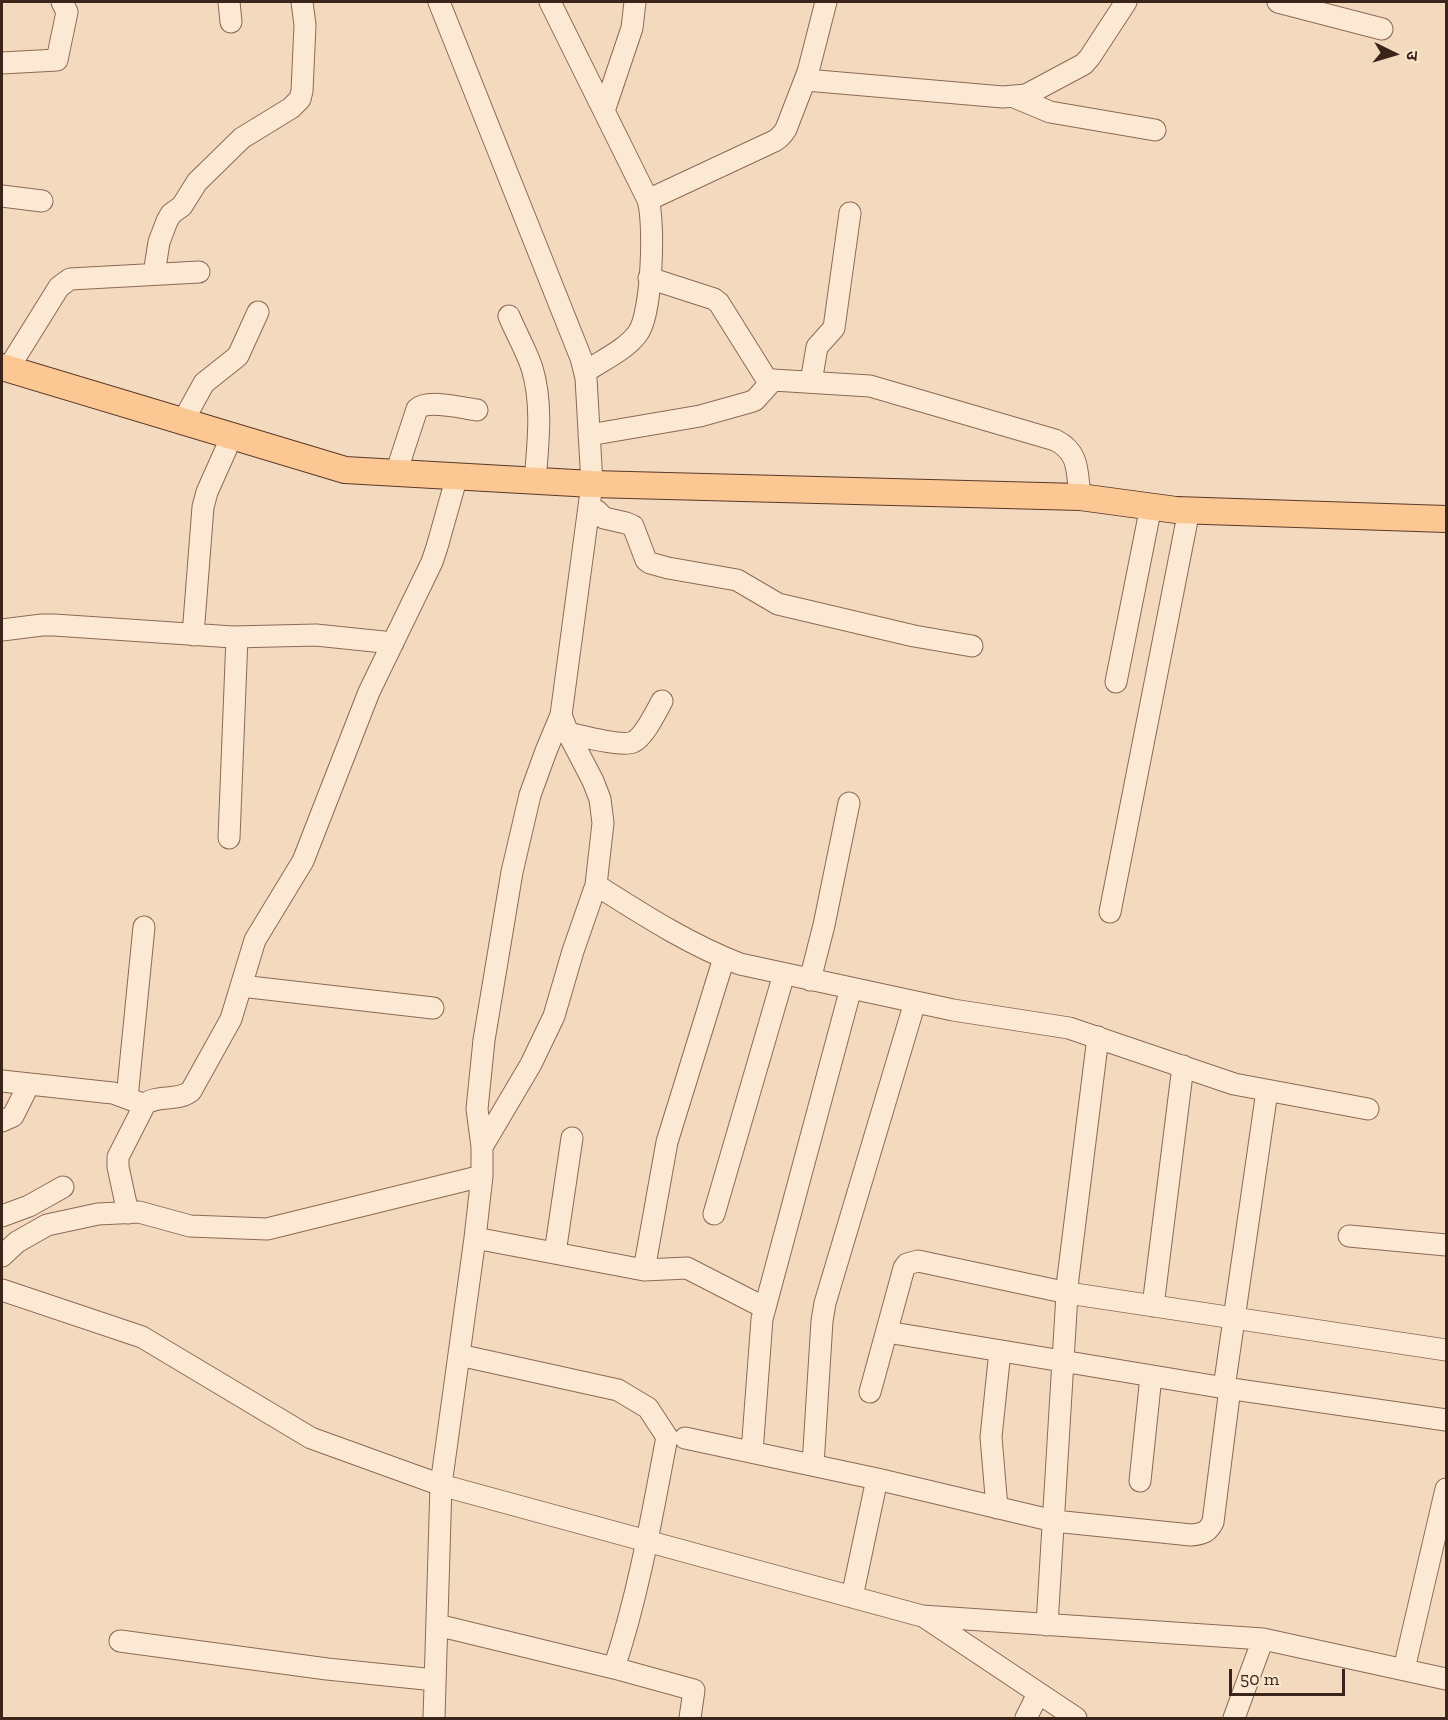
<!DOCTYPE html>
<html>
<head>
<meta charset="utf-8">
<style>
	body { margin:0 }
	#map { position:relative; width:1448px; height:1720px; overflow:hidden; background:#f3dabe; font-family:"Zilla Slab","Noto Sans Devanagari",serif }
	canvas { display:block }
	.frame { position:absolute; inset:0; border:3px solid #3b251b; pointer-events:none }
	.north { position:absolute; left:1364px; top:24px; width:60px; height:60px; -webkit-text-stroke:4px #f9e6cf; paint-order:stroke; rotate:95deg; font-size:16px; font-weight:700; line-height:24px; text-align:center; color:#3b251b }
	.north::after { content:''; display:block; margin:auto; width:21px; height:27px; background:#3b251b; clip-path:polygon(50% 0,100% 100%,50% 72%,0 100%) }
	.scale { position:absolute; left:1229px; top:1669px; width:116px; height:27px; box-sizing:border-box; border:3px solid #3b251b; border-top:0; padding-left:8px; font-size:18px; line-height:21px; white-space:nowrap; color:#3b251b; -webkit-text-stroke:4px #f9e6cf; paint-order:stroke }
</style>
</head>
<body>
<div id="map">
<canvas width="1448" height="1720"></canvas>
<div class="frame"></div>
<div class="north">उ</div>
<div class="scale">50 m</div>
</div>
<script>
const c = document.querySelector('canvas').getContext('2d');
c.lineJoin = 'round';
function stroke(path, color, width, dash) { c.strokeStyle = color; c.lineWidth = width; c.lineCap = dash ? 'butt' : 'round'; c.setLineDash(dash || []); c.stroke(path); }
const minor = new Path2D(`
	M 229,2 L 231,22
	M 550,2 L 648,200 C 655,223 652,314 638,333 C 627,349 601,361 585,372
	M 1278,2 L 1382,29
	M 2,63 L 57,60 L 67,12 L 62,2
	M 806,80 L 1003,97 L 1026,95 L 1084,64 L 1090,57 L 1126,2
	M 1014,97 L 1050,112 L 1155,130
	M 604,111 L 632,28 L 635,2
	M 2,196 L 42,201
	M 648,200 L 770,143 C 778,140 782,136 786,129 L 808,72 L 826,2
	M 154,274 L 159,242 L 167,221 L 171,214 L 182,206 L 197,182 L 242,138 L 291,108 L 300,99 L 302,91 L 305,25 L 302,2
	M 649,278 L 714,299 L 719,303 L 769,383
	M 509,316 C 516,333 526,350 532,368 C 543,404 538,444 535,481
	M 8,369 L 59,287 L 70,279 L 199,272
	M 811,382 L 817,347 L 834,328 L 850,213
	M 183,421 L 204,383 L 238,356 L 258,312
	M 589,435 L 700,416 L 750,402 L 755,400 L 773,380 L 870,386 L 1055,440 C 1080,452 1077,473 1080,497
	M 396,473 L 417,409 C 428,399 462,408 477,410
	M 589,508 L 597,511 L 604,518 L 626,523 L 633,526 L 646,560 L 650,563 L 668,568 L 737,580 L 778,604 L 914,636 L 972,646
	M 2,630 L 42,625 L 54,625 L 233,637 L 316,635 L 393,643
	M 193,635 L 203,507 L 207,492 L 232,436
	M 1116,682 L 1151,506
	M 568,733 C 582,736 621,747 633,742 C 644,737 656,712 662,701
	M 229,838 L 237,637
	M 596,885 C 642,914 688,944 740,964 L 953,1010 L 1069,1028 L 1234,1084 L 1368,1109
	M 1110,912 L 1189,510
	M 810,980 L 824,925 L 849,803
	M 241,986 L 433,1008
	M 2,1081 L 103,1092 L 113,1093 L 140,1103
	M 127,1098 L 144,927
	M 2,1121 L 13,1116 L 29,1084
	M 482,1147 L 477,1109 L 484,1040 L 512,872 L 530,795 L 546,751 L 561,715
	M 128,1213 L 118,1167 L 118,1157 L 145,1104 C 158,1094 178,1102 191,1091 L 231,1019 L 255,940 L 303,861 L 369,692 L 432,562 L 437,547 L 457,476
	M 714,1214 L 784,974
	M 2,1216 L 29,1206 L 63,1187
	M 1349,1236 L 1446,1245
	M 475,1238 L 644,1270 L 687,1268 L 765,1308
	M 555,1253 L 572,1138
	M 2,1256 L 17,1242 L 47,1225 L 98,1214 L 139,1212 L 190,1226 L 267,1229 L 482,1176
	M 644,1270 L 667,1142 L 724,958
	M 2,1290 L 142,1337 L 311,1438 L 441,1485 L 922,1616 L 1263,1639 L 1446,1679
	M 1153,1306 L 1183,1066
	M 887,1332 L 1219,1387 L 1446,1420
	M 459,1355 L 618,1390 L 648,1408 L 667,1437 C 652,1515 639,1593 614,1668
	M 1224,1388 L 1267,1091
	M 870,1392 L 904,1268 L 907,1264 L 918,1261 L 1068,1293 L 1446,1350
	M 685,1438 L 877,1479 L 1054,1521 L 1191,1535 C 1203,1534 1208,1532 1213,1522 L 1230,1388
	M 752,1452 L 762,1319 L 851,988
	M 813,1465 L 822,1321 L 825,1303 L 915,1002
	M 1140,1481 L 1151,1376
	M 997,1508 L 991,1437 L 1000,1351
	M 852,1597 L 877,1479
	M 923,1616 L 1076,1718
	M 437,1625 L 614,1668 L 694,1690 L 690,1718
	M 1047,1625 L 1068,1278 L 1098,1037
	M 120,1641 L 327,1669 L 435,1680
	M 1404,1669 L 1446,1489
	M 434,1718 L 441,1485 L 475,1238 L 482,1176 L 482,1147 L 531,1064 L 554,1016 L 573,951 L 596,885 L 603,823 L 600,799 L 593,781 L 568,733 L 561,715 L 592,484 L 586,378 L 581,358 L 439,2
	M 1026,1718 L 1038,1694
	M 1234,1718 L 1263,1639`);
const major = new Path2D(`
	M 2,367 L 345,470 L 592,484 L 1080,497 L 1176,510 L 1446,519`);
stroke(minor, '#8d6955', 23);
stroke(major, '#5a382a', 28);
stroke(minor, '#fce9d3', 21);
stroke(major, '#fbc792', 26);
</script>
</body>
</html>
